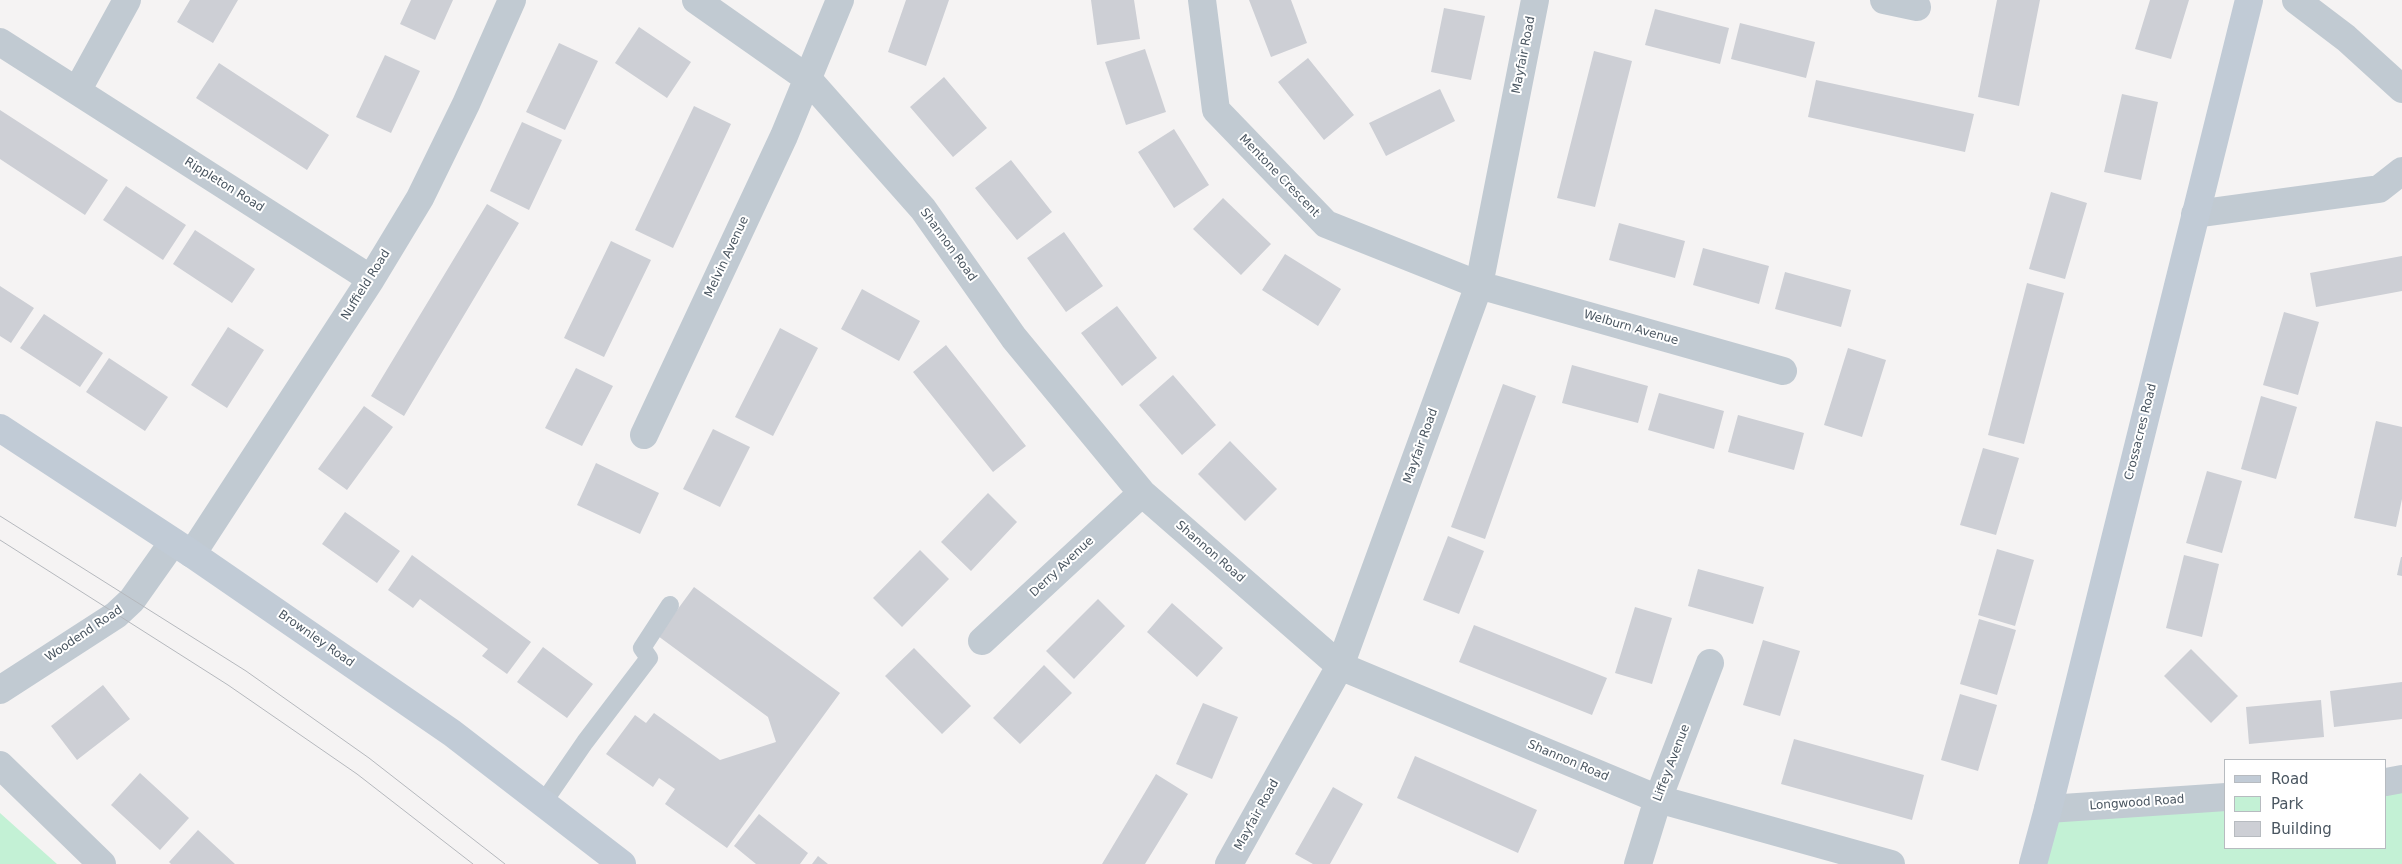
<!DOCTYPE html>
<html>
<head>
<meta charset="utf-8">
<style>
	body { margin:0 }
	#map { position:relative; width:2402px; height:864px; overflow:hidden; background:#f5f3f3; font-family:"DejaVu Sans",sans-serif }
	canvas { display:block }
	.legend { position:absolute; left:2224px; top:759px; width:162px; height:90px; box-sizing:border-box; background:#fff; border:1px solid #b7bbc0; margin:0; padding:6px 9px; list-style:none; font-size:15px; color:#4a5661 }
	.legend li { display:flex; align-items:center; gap:10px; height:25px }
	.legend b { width:25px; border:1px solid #b7bbc0 }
</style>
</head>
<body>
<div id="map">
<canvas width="2402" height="864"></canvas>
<ul class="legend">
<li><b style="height:6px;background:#c1cbd6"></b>Road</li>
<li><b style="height:14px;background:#c3f1d5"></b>Park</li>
<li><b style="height:14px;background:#cdcfd5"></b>Building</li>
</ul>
</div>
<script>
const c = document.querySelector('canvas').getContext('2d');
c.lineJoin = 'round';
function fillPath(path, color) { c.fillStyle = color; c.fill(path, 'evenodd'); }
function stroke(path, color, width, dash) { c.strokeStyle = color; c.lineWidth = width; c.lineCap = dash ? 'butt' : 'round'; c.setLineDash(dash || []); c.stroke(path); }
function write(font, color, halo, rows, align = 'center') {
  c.font = font + ' "DejaVu Sans",sans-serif'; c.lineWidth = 4; c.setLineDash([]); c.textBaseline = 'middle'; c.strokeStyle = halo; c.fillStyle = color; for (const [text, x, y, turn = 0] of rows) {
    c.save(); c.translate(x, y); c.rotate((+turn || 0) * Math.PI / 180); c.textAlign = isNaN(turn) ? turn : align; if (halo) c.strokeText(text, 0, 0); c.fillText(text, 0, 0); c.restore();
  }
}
fillPath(new Path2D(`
	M 2402,779 L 2402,864 L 2033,864 L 2048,809 L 2226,797 L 2226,848 L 2386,848 L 2386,781 Z
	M 0,813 L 57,864 L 0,864 Z`), '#c3f1d5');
fillPath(new Path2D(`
	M 190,0 L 238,0 L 213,43 L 177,22 Z
	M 411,0 L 453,0 L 435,40 L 400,24 Z
	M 906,0 L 949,0 L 926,66 L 888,52 Z
	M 1091,0 L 1134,0 L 1140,39 L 1097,45 Z
	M 1249,0 L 1291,0 L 1307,43 L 1271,57 Z
	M 1997,0 L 2040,0 L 2019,106 L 1978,97 Z
	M 2150,0 L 2189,0 L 2171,59 L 2135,49 Z
	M 1444,8 L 1485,16 L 1471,80 L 1431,72 Z
	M 1655,9 L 1729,28 L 1720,64 L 1645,45 Z
	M 1740,23 L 1815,42 L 1806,78 L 1731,59 Z
	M 639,27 L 691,62 L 667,98 L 615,63 Z
	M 559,43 L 598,61 L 565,130 L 526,112 Z
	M 1145,49 L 1166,112 L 1126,125 L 1105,62 Z
	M 1594,51 L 1632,61 L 1595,207 L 1557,198 Z
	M 385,55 L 420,71 L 391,133 L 356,117 Z
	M 1308,58 L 1354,115 L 1324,140 L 1278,82 Z
	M 219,63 L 329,135 L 307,170 L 196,98 Z
	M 944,77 L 987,128 L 953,157 L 910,107 Z
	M 1816,80 L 1974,114 L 1965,152 L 1808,117 Z
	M 1440,89 L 1455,121 L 1386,156 L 1369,123 Z
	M 2122,94 L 2158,102 L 2141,180 L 2104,172 Z
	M 694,106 L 731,124 L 673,248 L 635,230 Z
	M 0,110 L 108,180 L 85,215 L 0,159 Z
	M 522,122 L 562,140 L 529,210 L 490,191 Z
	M 1174,129 L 1209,185 L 1174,208 L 1138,152 Z
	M 1011,160 L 1052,212 L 1017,240 L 975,188 Z
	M 126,186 L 186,225 L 163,260 L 103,220 Z
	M 2051,192 L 2087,203 L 2065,279 L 2029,269 Z
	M 1223,198 L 1271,244 L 1241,275 L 1193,229 Z
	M 487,204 L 519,223 L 404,416 L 371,396 Z
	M 1619,223 L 1685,241 L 1675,278 L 1609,260 Z
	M 195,230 L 255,269 L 232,303 L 173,264 Z
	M 1064,232 L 1103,286 L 1066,312 L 1027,258 Z
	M 611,241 L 651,260 L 604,357 L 564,338 Z
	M 1703,248 L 1769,266 L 1759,304 L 1693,285 Z
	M 1285,254 L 1341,289 L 1318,326 L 1262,290 Z
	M 2402,256 L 2402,291 L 2316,307 L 2310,273 Z
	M 1785,272 L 1851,290 L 1841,327 L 1775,309 Z
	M 2027,283 L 2064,293 L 2024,444 L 1988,435 Z
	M 0,286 L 34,308 L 11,343 L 0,336 Z
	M 862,289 L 920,321 L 899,361 L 841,329 Z
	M 1117,306 L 1157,358 L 1122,386 L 1081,333 Z
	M 2284,312 L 2319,322 L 2298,395 L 2263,385 Z
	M 44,314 L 103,353 L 80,387 L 20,348 Z
	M 228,327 L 264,350 L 227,408 L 191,385 Z
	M 780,328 L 818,348 L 773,436 L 735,417 Z
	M 946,345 L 1026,446 L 993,472 L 913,372 Z
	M 1848,348 L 1886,360 L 1862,437 L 1824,425 Z
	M 109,358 L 168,397 L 145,431 L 86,392 Z
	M 1572,365 L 1648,386 L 1638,423 L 1562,403 Z
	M 576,368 L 613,386 L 582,446 L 545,428 Z
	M 1173,375 L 1216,425 L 1182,455 L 1139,405 Z
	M 1503,384 L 1536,396 L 1485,539 L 1451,527 Z
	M 1659,393 L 1724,411 L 1714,449 L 1648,430 Z
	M 2261,396 L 2297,407 L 2276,479 L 2241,469 Z
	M 364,406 L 393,427 L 347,490 L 318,469 Z
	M 1738,415 L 1804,433 L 1794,470 L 1728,452 Z
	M 2376,421 L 2402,427 L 2402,499 L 2396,527 L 2354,518 Z
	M 713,429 L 750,447 L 720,507 L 683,489 Z
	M 1230,441 L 1277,489 L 1245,521 L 1198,474 Z
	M 1983,448 L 2019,458 L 1996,535 L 1960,525 Z
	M 596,463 L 659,493 L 640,534 L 577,505 Z
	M 2207,471 L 2242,481 L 2222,553 L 2186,543 Z
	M 988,493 L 1017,522 L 971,571 L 941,542 Z
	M 345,512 L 400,551 L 377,583 L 322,544 Z
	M 1448,536 L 1484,551 L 1459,614 L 1423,600 Z
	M 1997,549 L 2034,560 L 2015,626 L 1978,615 Z
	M 920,550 L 949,579 L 902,627 L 873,598 Z
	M 412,555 L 531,642 L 507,674 L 482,656 L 488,649 L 420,599 L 413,608 L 388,590 Z
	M 2184,555 L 2219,564 L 2202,637 L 2166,628 Z
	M 2401,557 L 2402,557 L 2402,576 L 2397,575 Z
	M 1698,569 L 1764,587 L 1753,624 L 1688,606 Z
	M 694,587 L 840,693 L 727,848 L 665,804 L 675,789 L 659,778 L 653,787 L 606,754 L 635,715 L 646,723 L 654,713 L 720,760 L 776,742 L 768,717 L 658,636 Z
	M 1098,599 L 1125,626 L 1074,679 L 1046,651 Z
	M 1172,603 L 1223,648 L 1197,677 L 1147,632 Z
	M 1635,607 L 1672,618 L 1652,684 L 1615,673 Z
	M 1979,619 L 2016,630 L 1997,695 L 1960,684 Z
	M 1474,625 L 1607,678 L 1592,715 L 1459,662 Z
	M 1763,640 L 1800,651 L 1780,716 L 1743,705 Z
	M 543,647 L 593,684 L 567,718 L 517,682 Z
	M 914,648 L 971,706 L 942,734 L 885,676 Z
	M 2191,649 L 2238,696 L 2211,723 L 2164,676 Z
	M 1044,665 L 1072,693 L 1020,744 L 993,718 Z
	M 2402,682 L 2402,719 L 2334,727 L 2330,691 Z
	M 103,685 L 130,719 L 77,760 L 51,726 Z
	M 1960,694 L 1997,705 L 1978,771 L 1941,760 Z
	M 2321,700 L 2324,737 L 2249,744 L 2246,707 Z
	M 1203,703 L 1238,717 L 1212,779 L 1176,764 Z
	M 1794,739 L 1924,775 L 1912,820 L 1781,784 Z
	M 1415,756 L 1537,810 L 1518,853 L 1397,798 Z
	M 140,773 L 189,818 L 160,850 L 111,805 Z
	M 1156,774 L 1188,794 L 1145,864 L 1102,864 Z
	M 1333,787 L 1363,804 L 1330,864 L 1313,864 L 1295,854 Z
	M 759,814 L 808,853 L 800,864 L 756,864 L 734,846 Z
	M 198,830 L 235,864 L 171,864 L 169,862 Z
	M 818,856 L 828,864 L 812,864 Z`), '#cdcfd5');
stroke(new Path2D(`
	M 543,803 L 585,742 L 649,658 L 642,648 L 670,605`), '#c1cad2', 18);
stroke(new Path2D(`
	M 696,0 L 807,78 L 923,209 L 1014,338 L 1142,493 L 1340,666 L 1658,799 L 1891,864
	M 1202,0 L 1216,110 L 1326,224 L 1479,285 L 1783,371
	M 1884,0 L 1917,7
	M 2296,0 L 2346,38 L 2402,89
	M 0,42 L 371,279
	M 77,91 L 127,0
	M 2195,214 L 2379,189 L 2402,171
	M 644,435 L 784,136 L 840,0
	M 192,554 L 371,279 L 420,198 L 466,104 L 512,0
	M 982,641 L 1142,493
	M 0,690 L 116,615 L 132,600 L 173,542
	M 0,765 L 102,864
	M 2386,782 L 2402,779
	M 2048,809 L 2226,797
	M 1229,864 L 1340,666 L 1479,285 L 1535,0
	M 1638,864 L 1658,799 L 1710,663`), '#c1cad2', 28);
stroke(new Path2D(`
	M 0,428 L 192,554 L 452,733 L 622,864
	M 2033,864 L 2048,809 L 2249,0`), '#c1cbd6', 28);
stroke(new Path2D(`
	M 0,516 L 246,671 L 369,758 L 505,864
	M 0,540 L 228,685 L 357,774 L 473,864`), '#b5b8bd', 1);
write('12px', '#4a5661', '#fff', [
	["Mayfair Road",1524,55,-79],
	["Mentone Crescent",1279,176,46],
	["Rippleton Road",224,185,32],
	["Shannon Road",948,245,54],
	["Melvin Avenue",727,257,-65],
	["Nuffield Road",366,285,-58],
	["Welburn Avenue",1631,328,16],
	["Crossacres Road",2141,432,-76],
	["Mayfair Road",1421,446,-70],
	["Shannon Road",1210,552,41],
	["Derry Avenue",1062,567,-43],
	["Woodend Road",84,634,-34],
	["Brownley Road",316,639,35],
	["Shannon Road",1568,761,23],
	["Liffey Avenue",1672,763,-69],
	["Longwood Road",2137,803,-4],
	["Mayfair Road",1257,815,-61]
]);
</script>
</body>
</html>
